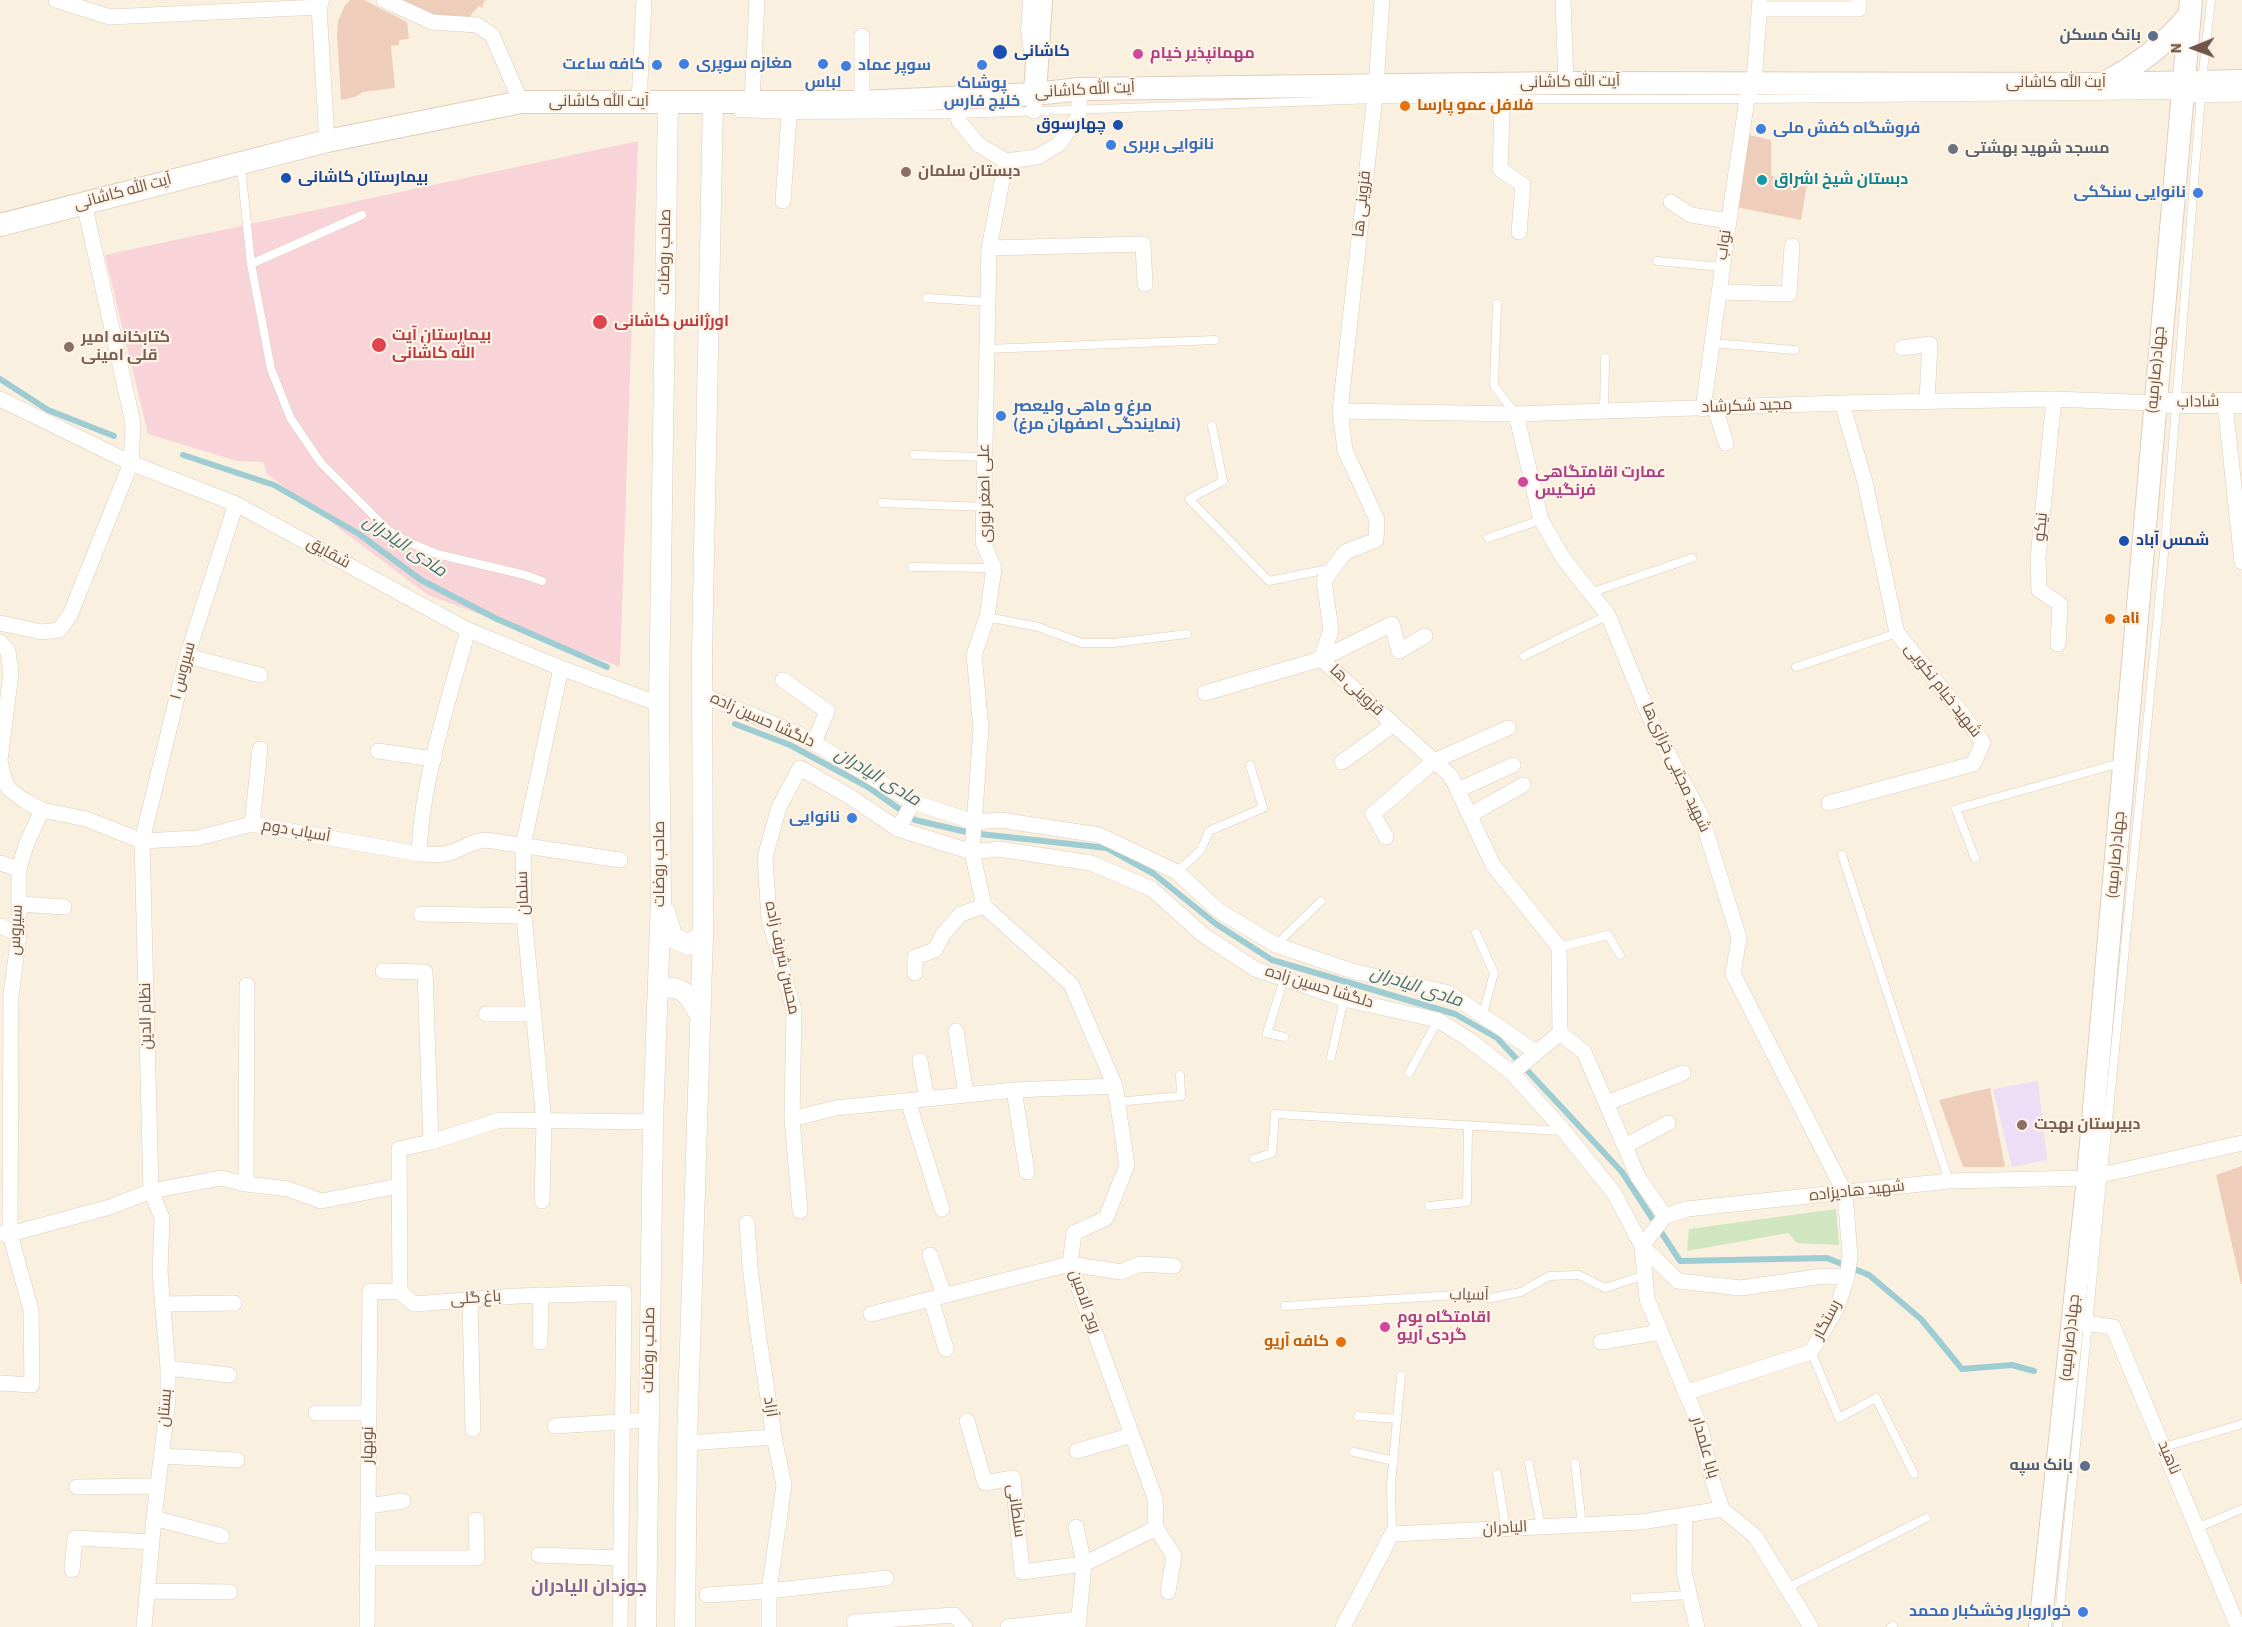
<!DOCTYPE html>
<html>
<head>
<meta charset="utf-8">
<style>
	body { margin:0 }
	#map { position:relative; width:2242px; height:1627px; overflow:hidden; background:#faf0e0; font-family:"Source Sans 3",sans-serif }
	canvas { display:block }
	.north { position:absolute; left:2164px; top:18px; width:60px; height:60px; -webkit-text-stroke:4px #fef4e6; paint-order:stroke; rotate:269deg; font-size:16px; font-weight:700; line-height:24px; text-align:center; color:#6f5649 }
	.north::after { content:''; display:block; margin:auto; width:21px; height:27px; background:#6f5649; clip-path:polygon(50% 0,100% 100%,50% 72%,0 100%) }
</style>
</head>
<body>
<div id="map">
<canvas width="2242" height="1627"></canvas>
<div class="north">N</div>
</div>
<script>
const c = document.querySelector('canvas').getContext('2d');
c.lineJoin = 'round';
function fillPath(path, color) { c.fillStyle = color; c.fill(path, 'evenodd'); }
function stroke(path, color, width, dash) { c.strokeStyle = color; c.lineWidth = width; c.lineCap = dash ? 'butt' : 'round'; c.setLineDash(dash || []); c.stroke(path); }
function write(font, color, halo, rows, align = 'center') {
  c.font = font + ' "Source Sans 3",Cairo,sans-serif'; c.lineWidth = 4.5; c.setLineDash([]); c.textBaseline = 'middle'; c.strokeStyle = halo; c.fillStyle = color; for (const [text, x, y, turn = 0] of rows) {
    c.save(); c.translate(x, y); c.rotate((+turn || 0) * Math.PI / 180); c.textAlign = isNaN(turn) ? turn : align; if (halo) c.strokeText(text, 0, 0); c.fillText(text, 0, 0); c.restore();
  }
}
fillPath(new Path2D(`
	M 2038,1081 L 2047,1160 L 2012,1167 L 1993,1089 Z`), '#edddf6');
fillPath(new Path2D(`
	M 638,141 L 620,667 L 428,595 L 267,474 L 263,462 L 237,461 L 148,434 L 105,255 Z`), '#f8d4d9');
fillPath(new Path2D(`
	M 1836,1209 L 1839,1245 L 1797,1243 L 1788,1233 L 1687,1251 L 1689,1229 Z`), '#d0e6c0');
stroke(new Path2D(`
	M 0,379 L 48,410 L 114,436
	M 183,455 L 274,485 L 359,534 L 421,580 L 497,619 L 607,667
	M 735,724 L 790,745 L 868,787 L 915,820 L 971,833 L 1107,848 L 1154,874 L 1216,924 L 1272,960 L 1455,1014 L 1497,1038 L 1622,1172 L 1680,1261 L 1827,1258 L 1869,1275 L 1921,1319 L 1962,1369 L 2012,1365 L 2034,1371`), '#9dccd3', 6);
fillPath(new Path2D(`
	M 350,0 L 364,0 L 407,22 L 409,39 L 399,40 L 399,45 L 391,46 L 395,88 L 363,92 L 355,97 L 341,100 L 337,33 L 338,21 L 345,5 Z
	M 391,0 L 485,0 L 482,8 L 479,6 L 469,17 L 429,18 Z
	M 1744,134 L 1771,140 L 1771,176 L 1807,184 L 1801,220 L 1731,206 Z
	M 1990,1088 L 2005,1167 L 1963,1167 L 1939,1100 Z
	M 2242,1166 L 2242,1284 L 2241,1284 L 2216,1175 Z`), '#eeceba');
const service = new Path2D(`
	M 1027,0 L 1025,31 L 1028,52
	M 2202,80 L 2211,0
	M 739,113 L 789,115 L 958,114 L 1375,99 L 1747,99 L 2182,95
	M 241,166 L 251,264 L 271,369 L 291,419 L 321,463 L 389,531 L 408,542 L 437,554 L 525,575 L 542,581
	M 1657,261 L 1722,267
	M 251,264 L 362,215
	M 927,298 L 988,302
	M 1497,304 L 1494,386 L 1515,413
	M 1712,343 L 1795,350
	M 987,349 L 1215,340
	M 1604,412 L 1605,358
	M 1212,426 L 1223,481 L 1189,499 L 1269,581 L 1333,568
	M 914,455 L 985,457
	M 882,503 L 984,507
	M 1488,538 L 1541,520
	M 912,567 L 994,568
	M 1590,593 L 1692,558
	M 987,617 L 1038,627 L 1082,643 L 1113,643 L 1187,634
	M 1524,656 L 1608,615
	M 1796,667 L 1897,633
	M 1842,855 L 1949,1181
	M 1975,858 L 1956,809 L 2120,763
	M 1177,872 L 1201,850 L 1209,831 L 1263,808 L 1250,765
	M 1476,933 L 1494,973 L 1483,1014
	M 1276,945 L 1321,901
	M 1559,947 L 1608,935 L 1620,955
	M 1284,1037 L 1267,1033 L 1284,979
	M 1331,1057 L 1344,999
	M 1409,1073 L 1438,1020
	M 1117,1102 L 1181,1096 L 1180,1075
	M 1254,1159 L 1272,1153 L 1275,1114 L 1562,1131
	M 1429,1206 L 1467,1202 L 1468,1125
	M 1285,1306 L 1455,1295 L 1491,1298 L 1521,1292 L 1549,1276 L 1579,1275 L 1605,1288 L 1645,1275
	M 1811,1352 L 1839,1418 L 1876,1398 L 1914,1474
	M 1358,1416 L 1397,1419
	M 2164,1447 L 2242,1424
	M 1354,1452 L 1394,1461
	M 1575,1463 L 1582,1525
	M 1529,1464 L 1541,1527
	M 1497,1474 L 1506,1529
	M 2197,1528 L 2242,1509
	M 1392,1534 L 1391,1484 L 1401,1376
	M 1787,1588 L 1926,1518
	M 1635,1598 L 1689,1595
	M 1891,1627 L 1893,1626
	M 2058,1627 L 2165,543 L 2201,95`);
const minor = new Path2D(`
	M 56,0 L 110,17 L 319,7
	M 322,0 L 319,7 L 327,141
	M 384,0 L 432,22 L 477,25 L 492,35 L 521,102
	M 1382,0 L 1376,86 L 1340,411 L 1345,450 L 1377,520 L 1376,540 L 1345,552 L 1324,581 L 1331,630 L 1321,659 L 1451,776 L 1493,865 L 1559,947 L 1560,1033
	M 1563,0 L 1566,83
	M 1759,9 L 1859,9 L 1859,0
	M 1503,84 L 1500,169 L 1523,185 L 1519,232
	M 2182,95 L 2242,94
	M 954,98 L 959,121 L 979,145 L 1006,161 L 1037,157 L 1059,144 L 1078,117 L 1080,89
	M 752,102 L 757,0
	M 862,102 L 862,36
	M 639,103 L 644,0
	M 1034,111 L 1035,94
	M 1006,161 L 989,248 L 983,542 L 994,568 L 987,617 L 974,655 L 981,728 L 972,852 L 984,906 L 1071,984 L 1115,1086 L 1127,1165 L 1106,1218 L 1074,1233 L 1070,1264 L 1155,1498 L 1156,1528 L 1084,1564 L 1078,1627
	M 783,201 L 790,102
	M 1671,202 L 1691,215 L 1729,221
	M 989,248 L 1143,244 L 1145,284
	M 1719,292 L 1789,294 L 1792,246
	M 1902,348 L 1930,344 L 1927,401
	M 0,399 L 131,463 L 236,504 L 468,630 L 561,668 L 659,704
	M 2054,399 L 2038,558 L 2039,590 L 2060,604 L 2058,644
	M 2225,403 L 2242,562
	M 1715,408 L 1726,443
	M 1703,409 L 1731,206 L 1747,99 L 1754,82 L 1760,0
	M 1340,411 L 1516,414 L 1842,403 L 2054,399 L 2154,403
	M 1516,414 L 1541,520 L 1563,558 L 1608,615 L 1653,725 L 1701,815 L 1739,938 L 1733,974 L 1845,1193 L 1850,1256 L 1847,1277 L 1837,1308 L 1811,1352 L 1685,1393
	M 0,623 L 42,632 L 59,630 L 70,615 L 131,463 L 133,423 L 84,203
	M 0,642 L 8,651 L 11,673 L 0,759
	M 187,656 L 260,675
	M 783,680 L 827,711 L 814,743
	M 1205,693 L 1321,659 L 1392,624 L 1399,651 L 1425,636
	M 702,695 L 799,734 L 913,802 L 974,822 L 1000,820 L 1099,835 L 1177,872 L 1219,911 L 1276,945 L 1352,971 L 1449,993 L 1536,1052
	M 378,751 L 434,759
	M 0,761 L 5,782 L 10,790 L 25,801 L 42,810 L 86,819 L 142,841 L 198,838 L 252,824 L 419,854 C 429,854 439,856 449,853 C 464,849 467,842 486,840 L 620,860
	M 1342,762 L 1393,725
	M 1458,790 L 1513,765
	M 1829,803 L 1973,764 L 1983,743 L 1964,716 L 1897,633 L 1865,482 L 1842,403
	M 1470,815 L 1523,785
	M 252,824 L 260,749
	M 898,829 L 913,802
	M 1386,837 L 1373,814 L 1434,761 L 1508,728
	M 419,854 C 421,783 449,699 468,630
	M 0,863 L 19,869
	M 19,904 L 64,907
	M 421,914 L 524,916
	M 0,926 L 19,934
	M 383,971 L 425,972 L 431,1142
	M 915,973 L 915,957 L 935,950 L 943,934 L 961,914 L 984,906
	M 486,1014 L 534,1014
	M 956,1031 L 966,1095
	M 1560,1033 L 1584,1052 L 1638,1177 L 1665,1216
	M 920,1061 L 927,1099
	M 1512,1073 L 1560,1033
	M 1014,1090 L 1027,1172
	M 908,1101 L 942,1209
	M 1607,1103 L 1683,1073
	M 792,1119 L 835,1108 L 966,1095 L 1014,1090 L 1115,1086
	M 1625,1146 L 1668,1123
	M 246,1184 L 247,985
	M 542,1201 L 544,1122 L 524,916 L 523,846 L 561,668
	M 800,1211 L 792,1119 L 794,1011 L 769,918 L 765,857 L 779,807 L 800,768 L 849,796 L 898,829 L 972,852 L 999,849 L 1091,863 L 1152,889 L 1202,934 L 1255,969 L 1344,999 L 1438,1020 L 1468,1039 L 1512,1073 L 1564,1131 L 1614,1193 L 1642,1246 L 1678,1281 L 1741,1288 L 1823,1276 L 1847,1277
	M 747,1223 L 750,1266 L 758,1332 L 774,1437 L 784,1485 L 769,1591 L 769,1627
	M 1,1234 L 10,1234 L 110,1207 L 151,1191 L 221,1178 L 246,1184 L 288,1189 L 321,1201 L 399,1186
	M 1642,1246 L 1665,1216 L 1687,1209 L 1949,1181 L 2088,1178 L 2242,1143
	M 1642,1246 L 1647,1299 L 1701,1429 L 1711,1475 L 1722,1509 L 1755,1536 L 1811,1627
	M 930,1255 L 944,1295
	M 470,1299 L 473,1429
	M 931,1299 L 946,1349
	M 162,1304 L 234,1303
	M 871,1314 L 1070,1264 L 1121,1272 L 1140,1264 L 1174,1266
	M 2072,1321 L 2113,1327 L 2238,1627
	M 540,1342 L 541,1295
	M 1601,1342 L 1661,1332
	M 168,1368 L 229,1375
	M 0,1383 L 32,1385 L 31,1310 L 10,1234 L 11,995 L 19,934 L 19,869 L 26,845 L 42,810
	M 316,1413 L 369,1413
	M 967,1421 L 985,1483 L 1013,1478 L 1022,1572 L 1084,1564 L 1076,1527
	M 555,1426 L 649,1420
	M 687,1443 L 774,1437
	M 1077,1451 L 1132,1435
	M 161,1456 L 237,1460
	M 77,1487 L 157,1486
	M 368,1506 L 403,1501
	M 1685,1515 L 1684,1572 L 1697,1627
	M 154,1518 L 222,1536
	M 1156,1528 L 1174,1556 L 1168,1592
	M 539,1555 L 621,1558
	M 367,1558 L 477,1558 L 476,1520
	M 72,1570 L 75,1538 L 152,1542
	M 148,1591 L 230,1592
	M 707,1595 L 769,1591 L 886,1578
	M 854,1622 L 954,1615 L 965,1627
	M 144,1627 L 154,1518 L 168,1400 L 168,1368 L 160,1272 L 162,1218 L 151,1191 L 142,841 L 187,656 L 236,504
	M 367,1627 L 370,1291 L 400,1292
	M 620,1627 L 624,1293 L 517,1296 L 414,1304 L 400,1292 L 399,1149 L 431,1142 L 500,1120 L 653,1122
	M 1008,1627 L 1079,1619
	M 1343,1627 L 1392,1534 L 1641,1522 L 1722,1509`);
const tertiary = new Path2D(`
	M 2154,403 L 2242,403
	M 665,912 L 673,938 L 689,945 L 703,934
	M 658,988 C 683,985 688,993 699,1014
	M 646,1627 L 653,1122 L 661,898 L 659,704 L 668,101
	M 685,1627 L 687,1443 L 703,934 L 702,654 L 713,102`);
const secondary = new Path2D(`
	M 2106,82 C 2138,65 2167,43 2190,14
	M 1035,94 L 1041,0
	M 0,225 L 327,141 L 521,102 L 862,102 L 1035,94 L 1080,89 L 1566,83 L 2104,84 L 2242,81
	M 2040,1627 L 2088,1178 L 2191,0`);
stroke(service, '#deccbd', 9);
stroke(minor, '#deccbd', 16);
stroke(tertiary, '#deccbd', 21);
stroke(secondary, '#e2cdbb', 24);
stroke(service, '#fff', 8);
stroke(minor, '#fff', 15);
stroke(tertiary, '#fff', 20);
stroke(secondary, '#fff', 22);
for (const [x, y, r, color] of [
	[2153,36,6,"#5c6f8a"],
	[1000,52,8,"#1a4fb4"],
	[1138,54,6,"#d1479c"],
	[684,64,6,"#3f7fe0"],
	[823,64,6,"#3f7fe0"],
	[657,65,6,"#3f7fe0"],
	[982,65,6,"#3f7fe0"],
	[846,66,6,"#3f7fe0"],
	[1405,106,6,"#e8710a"],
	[1118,125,6,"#1a4fb4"],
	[1761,129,6,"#3f7fe0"],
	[1111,145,6,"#3f7fe0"],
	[1953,149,6,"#6b7280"],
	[906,172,6,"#8d6e63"],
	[286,178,6,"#1a4fb4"],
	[1762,180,6,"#0f9aa8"],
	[2198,193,6,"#3f7fe0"],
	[600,322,8,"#e0444e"],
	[379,345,8,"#e0444e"],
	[69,347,6,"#8d6e63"],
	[1001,416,6,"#3f7fe0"],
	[1523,482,6,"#d1479c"],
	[2124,541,6,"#1a4fb4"],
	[2110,619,6,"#e8710a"],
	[852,818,6,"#3f7fe0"],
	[2022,1125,6,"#8d6e63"],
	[1385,1327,6,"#d1479c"],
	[1341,1342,6,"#e8710a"],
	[2085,1466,6,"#5c6f8a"],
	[2083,1612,6,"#3f7fe0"]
]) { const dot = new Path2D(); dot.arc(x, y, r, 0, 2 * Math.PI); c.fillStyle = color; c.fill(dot); stroke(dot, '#fef4e6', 2); }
write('bold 16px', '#4e5e75', '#fef4e6', [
	["بانک مسکن",2141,36],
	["بانک سپه",2073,1466]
], 'right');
write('bold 16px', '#164399', '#fef4e6', [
	["کاشانی",1014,52],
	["چهارسوق",1106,125,"right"],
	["بیمارستان کاشانی",298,178],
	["شمس آباد",2136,541]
], 'left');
write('bold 16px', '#b23c85', '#fef4e6', [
	["مهمانپذیر خیام",1150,54],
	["عمارت اقامتگاهی",1535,473],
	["فرنگیس",1535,491],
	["اقامتگاه بوم",1397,1318],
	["گردی آریو",1397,1336]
], 'left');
write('bold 16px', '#366cbe', '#fef4e6', [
	["مغازه سوپری",696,64],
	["کافه ساعت",645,65,"right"],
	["سوپر عماد",858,66],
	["لباس",823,83,"center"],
	["پوشاک",982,84,"center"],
	["خلیج فارس",982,102,"center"],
	["فروشگاه کفش ملی",1773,129],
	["نانوایی بربری",1123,145],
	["نانوایی سنگکی",2186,193,"right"],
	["مرغ و ماهی ولیعصر",1013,407],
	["(نمایندگی اصفهان مرغ)",1013,425],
	["نانوایی",840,818,"right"],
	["خواروبار وخشکبار محمد",2071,1612,"right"]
], 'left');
write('16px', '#6f5649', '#fef4e6', [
	["آیت الله کاشانی",1570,83,-1],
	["آیت الله کاشانی",2056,83],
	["آیت الله کاشانی",1085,91,-3],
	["آیت الله کاشانی",599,102],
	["آیت الله کاشانی",123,193,-15],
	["قزوینی ها",1363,204,-84],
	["نواب",1725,245,-82],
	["صاحب روضات",666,252,-89],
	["جهاد(صارمیه)",2157,370,-85],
	["شاداب",2198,403,-1],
	["مجید شکرشاد",1747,407,-2],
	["علی اصغر نوری",986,493,-91],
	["نیکو",2042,527,-84],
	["شقایق",328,554,29],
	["سیروس ۱",184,671,-75],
	["قزوینی ها",1356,691,43],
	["شهید خیام نکویی",1942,691,52],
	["دلگشا حسین زاده",762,721,24],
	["شهید مجتبی خرازی‌ها",1675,768,65],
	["آسیاب دوم",296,832,10],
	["جهاد(صارمیه)",2117,855,-85],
	["صاحب روضات",660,864,-90],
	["سلمان",524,893,-92],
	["سیروس",17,930,-87],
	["محسن شریف زاده",781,958,78],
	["دلگشا حسین زاده",1319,988,17],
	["نظام الدین",147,1016,-91],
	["شهید هادیزاده",1857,1192,-6],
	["آسیاب",1469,1296,1],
	["باغ گلی",476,1299,-4],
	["روح الامین",1084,1302,70],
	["رستگار",1828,1320,-62],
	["جهاد(صارمیه)",2071,1338,-84],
	["صاحب روضات",650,1350,-89],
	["آزاد",769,1407,81],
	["بستان",166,1408,-85],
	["نوبهار",369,1445,-89],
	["بابا علمدار",1704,1448,74],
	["ناهید",2168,1458,67],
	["سلطانی",1015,1511,82],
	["الیادران",1505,1529,-3]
]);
write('bold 16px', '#c56008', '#fef4e6', [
	["فلافل عمو پارسا",1417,106],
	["ali",2122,619],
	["کافه آریو",1329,1342,"right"]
], 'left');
write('bold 16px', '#5b616d', '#fef4e6', [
	["مسجد شهید بهشتی",1965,149]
], 'left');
write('bold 16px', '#785e54', '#fef4e6', [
	["دبستان سلمان",918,172],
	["کتابخانه امیر",81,338],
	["قلی امینی",81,356],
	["دبیرستان بهجت",2034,1125]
], 'left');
write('bold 16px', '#0d838f', '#fef4e6', [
	["دبستان شیخ اشراق",1774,180]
], 'left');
write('bold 16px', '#be3a42', '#fef4e6', [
	["اورژانس کاشانی",614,322],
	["بیمارستان آیت",392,336],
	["الله کاشانی",392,354]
], 'left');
write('italic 18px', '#42737b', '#fef4e6', [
	["مادی الیادران",404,547,34],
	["مادی الیادران",877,778,31],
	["مادی الیادران",1416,988,18]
]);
write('bold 18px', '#826593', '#fef4e6', [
	["جوزدان الیادران",589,1588]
]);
</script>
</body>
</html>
